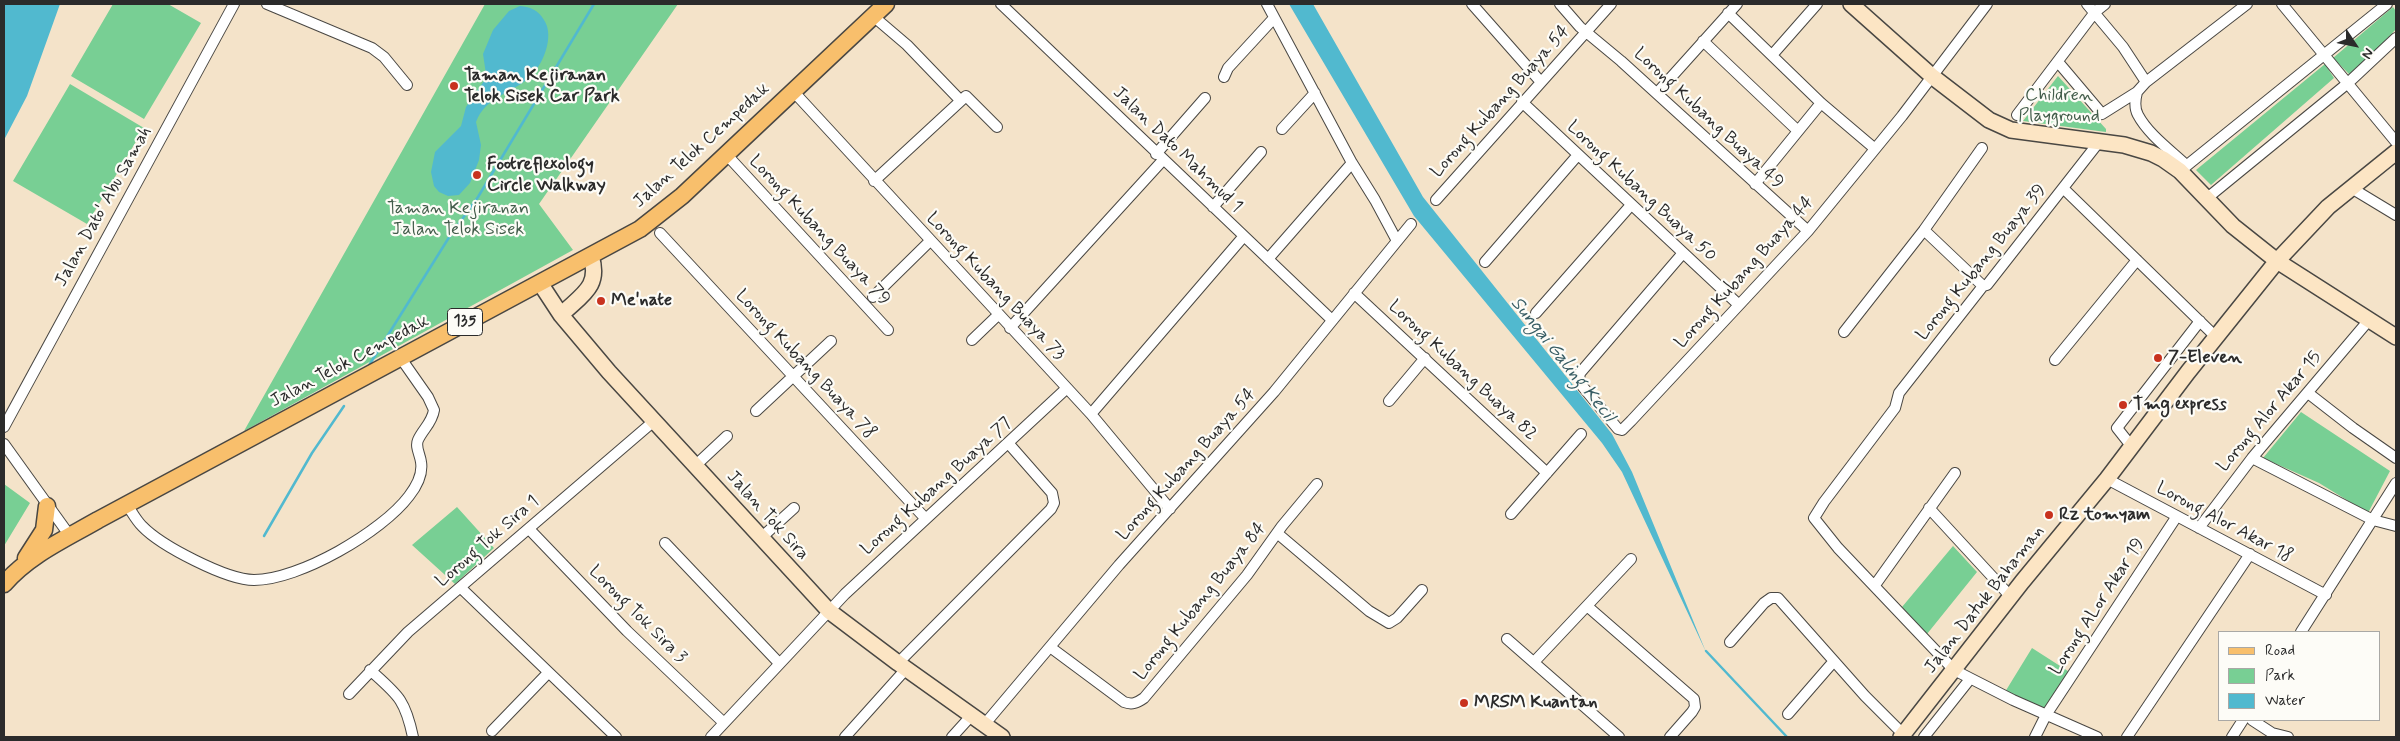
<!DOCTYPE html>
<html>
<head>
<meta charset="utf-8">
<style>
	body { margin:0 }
	#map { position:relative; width:2400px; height:741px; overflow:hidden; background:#f4e3c9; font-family:Mynerve,sans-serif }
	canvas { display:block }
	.frame { position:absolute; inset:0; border:5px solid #2b2b2b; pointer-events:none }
	.legend { position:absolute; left:2218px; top:631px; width:162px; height:90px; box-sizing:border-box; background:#fdfcf7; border:1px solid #a9a8a5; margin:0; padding:6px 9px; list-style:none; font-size:15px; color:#2b2b2b }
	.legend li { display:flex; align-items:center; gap:10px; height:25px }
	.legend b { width:25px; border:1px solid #a9a8a5 }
	.north { position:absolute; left:2330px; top:20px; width:50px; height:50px; -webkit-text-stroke:4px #fdfcf7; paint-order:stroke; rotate:124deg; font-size:14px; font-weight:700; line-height:20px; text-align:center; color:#2b2b2b }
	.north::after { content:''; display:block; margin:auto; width:18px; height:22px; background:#2b2b2b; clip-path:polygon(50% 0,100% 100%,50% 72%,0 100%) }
</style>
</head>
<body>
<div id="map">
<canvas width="2400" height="741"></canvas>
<div class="frame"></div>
<ul class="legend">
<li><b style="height:6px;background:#f8bf6c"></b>Road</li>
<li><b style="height:14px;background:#78cf94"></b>Park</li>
<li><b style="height:14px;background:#51b9cf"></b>Water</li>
</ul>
<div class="north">N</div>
</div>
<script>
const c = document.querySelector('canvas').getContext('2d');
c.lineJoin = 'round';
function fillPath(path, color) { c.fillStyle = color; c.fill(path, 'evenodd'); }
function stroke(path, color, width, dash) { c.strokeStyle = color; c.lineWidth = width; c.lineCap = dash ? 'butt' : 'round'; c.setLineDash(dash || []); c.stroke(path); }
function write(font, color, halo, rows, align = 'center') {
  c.font = font + ' Mynerve,sans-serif'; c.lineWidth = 4.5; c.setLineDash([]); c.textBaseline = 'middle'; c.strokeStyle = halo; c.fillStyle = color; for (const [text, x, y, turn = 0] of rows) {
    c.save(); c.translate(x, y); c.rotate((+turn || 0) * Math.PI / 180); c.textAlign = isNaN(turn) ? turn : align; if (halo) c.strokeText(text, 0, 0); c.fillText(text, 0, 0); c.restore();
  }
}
fillPath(new Path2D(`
	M 113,4 L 168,4 L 201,23 L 144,119 L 71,76 Z
	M 485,4 L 678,4 L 539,204 L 573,250 L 244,431 Z
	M 2393,7 L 2396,11 L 2396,29 L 2352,77 L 2333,58 Z
	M 2325,64 L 2334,78 L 2211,185 L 2196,170 Z
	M 2058,76 L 2106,129 L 2106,132 L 2023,121 Z
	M 70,84 L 144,128 L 87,224 L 13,181 Z
	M 2301,412 L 2390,471 L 2368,513 L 2319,483 L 2263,458 Z
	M 4,484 L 30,503 L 4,546 Z
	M 457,507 L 494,548 L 455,584 L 412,545 Z
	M 1953,546 L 1977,572 L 1927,634 L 1902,607 Z
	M 2032,648 L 2071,673 L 2046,711 L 2005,692 Z`), '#78cf94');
fillPath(new Path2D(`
	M 4,4 L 60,4 L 27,96 L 4,140 Z
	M 1289,4 L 1313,4 L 1423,197 L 1612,434 L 1632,472 L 1706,652 L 1622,472 L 1602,443 L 1414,216 Z
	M 520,6 C 531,7 538,10 544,20 C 555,36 543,65 530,77 C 511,94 486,96 476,122 L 481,145 L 479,160 L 470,183 L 459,195 L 448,196 L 439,192 L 434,186 L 431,172 L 435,152 L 461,126 L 466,107 L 484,81 L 486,74 L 483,54 L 493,30 L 509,11 Z`), '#51b9cf');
stroke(new Path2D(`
	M 368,367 L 448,239 L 478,197 L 594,4
	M 264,536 L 312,453 L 344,406
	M 1706,651 L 1787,737`), '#51b9cf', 2.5);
const street = new Path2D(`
	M 267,4 L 372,48 L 384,57 L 407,85
	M 1001,4 L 1332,320
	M 1267,4 L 1352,163 L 1375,200 L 1397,241
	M 1472,4 L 1540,81
	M 1560,4 L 1580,27 L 1621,61 L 1808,231
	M 2087,4 L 2123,47 L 2146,82
	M 2282,4 L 2396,142
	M 1728,13 L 1821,103 L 1874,148
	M 873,16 L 907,45 L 960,100
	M 1703,41 L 1798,131
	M 1773,54 L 1817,4
	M 2058,62 L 2102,114 L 2137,92 L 2146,82 L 2247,4
	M 1224,77 L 1228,68 L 1274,18
	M 793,91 L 1091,414 L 1170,509
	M 2137,92 C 2135,100 2134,108 2138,115 C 2148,134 2170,150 2186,165
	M 1657,93 L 1737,4
	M 1522,102 L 1739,305
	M 2017,115 L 2095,12 L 2105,4
	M 1282,129 L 1315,93
	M 726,154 L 888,330
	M 1156,154 L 1205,98
	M 2180,171 L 2387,4
	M 874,181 L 966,96 L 997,127
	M 1755,184 L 1821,103
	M 2064,189 L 2217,338
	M 2353,189 L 2396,215
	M 2206,199 L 2348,83 L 2396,38
	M 1436,200 L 1611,4
	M 1213,207 L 1261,152
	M 1924,230 L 1983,286
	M 660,233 L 925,518
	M 1683,253 L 1580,373 L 1579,379 L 1583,387 L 1618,429 L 1622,430 L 1631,421 L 1808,231 L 1902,116 L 1987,4
	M 1268,259 L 1352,163
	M 1485,262 L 1577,156
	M 1354,293 L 1547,473
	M 873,297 L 930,241
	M 1536,313 L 1631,205
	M 1010,328 L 1163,160
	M 1844,332 L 1924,230 L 1982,148
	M 972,340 L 998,315
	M 2055,360 L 2137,260
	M 2308,393 L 2353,428 L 2396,458
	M 1389,401 L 1425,358
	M 756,411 L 831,341
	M 1091,414 L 1244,236
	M 4,427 L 234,4
	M 4,444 L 70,536
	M 2132,447 L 2117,428 L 2200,321
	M 2252,458 L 2373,520 L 2396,526
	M 696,465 L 727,436
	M 2107,479 L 2326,595
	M 127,505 C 132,512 136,520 142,526 C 161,546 227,580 254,580 C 299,580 382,532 409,496 C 416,487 423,474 421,462 C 420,454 415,447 418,440 C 423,429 432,423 434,410 L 428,397 L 400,357
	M 1929,508 L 2011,597
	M 1511,514 L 1581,434
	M 2199,528 L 2252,458 L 2369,320
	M 529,529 L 627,631 L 724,723
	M 1277,533 L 1369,611 L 1389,623 L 1397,618 L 1422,590
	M 762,537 L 794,508
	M 665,543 L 779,663
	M 1875,585 L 1955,473
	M 461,588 L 616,737
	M 1587,606 L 1694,699 L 1695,707 L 1692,712 L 1670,737
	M 2301,632 L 2396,483
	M 1507,639 L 1619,737
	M 1730,642 L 1764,603 L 1771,598 L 1778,598 L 1865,696 L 1903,734
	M 1050,647 L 1124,702 C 1132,705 1137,703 1144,698 L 1247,575 L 1282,526 L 1317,484
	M 1534,662 L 1631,559
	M 898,663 L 1051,509 L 1054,503 L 1052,493 L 1009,444
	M 370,670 C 398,695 405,699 413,737
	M 349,694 L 408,632 L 654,421
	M 1788,714 L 1834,661
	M 2252,720 L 2272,733 L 2288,737
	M 984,725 L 1119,565 L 1274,392 L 1411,224
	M 492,731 L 548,673
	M 711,737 L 845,594 L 1067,388
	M 845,737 L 906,669
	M 952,737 L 971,716
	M 1924,737 L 1970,679
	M 2035,737 L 2046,715 L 2177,516
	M 2097,737 L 2013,700 L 1954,670 L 1838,548 L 1814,518 L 1824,502 L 1895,408 L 1899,393 L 1983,286 L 1987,285 L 2099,142
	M 2127,737 L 2250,554
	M 2232,737 L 2243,720`);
const secondary = new Path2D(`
	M 1851,4 L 1933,77 L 1989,120 L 2011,130 L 2124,145 L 2151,153 L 2163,159 L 2180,171 L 2233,226 L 2277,261 L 2396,337
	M 540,283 L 561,315 L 609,372 L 829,611 L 898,663 L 1002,737
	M 561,315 C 581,295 601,287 591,256
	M 1901,737 L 2022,582 L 2107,479 L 2188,372 L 2277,261 L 2328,207 L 2396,152`);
const primary = new Path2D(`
	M 26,558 L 44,530 L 47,506
	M 4,584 C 29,555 65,539 98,520 L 640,229 L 682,196 L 886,4`);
stroke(street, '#494743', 12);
stroke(secondary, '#494743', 18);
stroke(primary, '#494743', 19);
stroke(street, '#fff', 10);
stroke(secondary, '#fce5c4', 15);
stroke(primary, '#f8bf6c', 16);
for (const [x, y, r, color] of [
	[454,86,5,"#c8321e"],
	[477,175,5,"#c8321e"],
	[601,301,5,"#c8321e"],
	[2158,358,5,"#c8321e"],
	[2123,405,5,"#c8321e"],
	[2049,515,5,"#c8321e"],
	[1464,703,5,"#c8321e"]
]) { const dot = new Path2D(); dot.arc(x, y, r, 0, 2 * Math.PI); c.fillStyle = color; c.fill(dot); stroke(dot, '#fdfcf7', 2); }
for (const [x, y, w] of [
	[465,322,35]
]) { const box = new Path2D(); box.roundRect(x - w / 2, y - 13.5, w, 27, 4); c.fillStyle = '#fdfcf7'; c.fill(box); stroke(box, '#2b2b2b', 1); }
write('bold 16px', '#2b2b2b', null, [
	["135",465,322]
]);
write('bold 18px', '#2b2b2b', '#fdfcf7', [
	["Taman Kejiranan",464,76],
	["Telok Sisek Car Park",464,97],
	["Footreflexology",487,165],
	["Circle Walkway",487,186],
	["Me'nate",611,301],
	["7-Eleven",2168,358],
	["Tmg express",2133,405],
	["Rz tomyam",2059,515],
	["MRSM Kuantan",1474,703]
], 'left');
write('18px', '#425c4a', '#fdfcf7', [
	["Children",2059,96],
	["Playground",2059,117],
	["Taman Kejiranan",458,209],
	["Jalan Telok Sisek",458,230]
]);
write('18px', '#2b2b2b', '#fdfcf7', [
	["Lorong Kubang Buaya 54",1501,102,-48],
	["Lorong Kubang Buaya 49",1708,119,43],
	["Jalan Telok Cempedak",702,146,-42],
	["Jalan Dato Mahmud 1",1177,150,44],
	["Lorong Kubang Buaya 50",1641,192,43],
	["Jalan Dato' Abu Samah",104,207,-61],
	["Lorong Kubang Buaya 79",819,231,47],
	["Lorong Kubang Buaya 39",1982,263,-51],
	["Lorong Kubang Buaya 44",1745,273,-48],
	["Lorong Kubang Buaya 73",995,287,47],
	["Jalan Telok Cempedak",350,362,-28],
	["Lorong Kubang Buaya 78",805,365,47],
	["Lorong Kubang Buaya 82",1462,371,43],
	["Lorong Alor Akar 15",2270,412,-50],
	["Lorong Kubang Buaya 54",1187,465,-48],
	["Lorong Kubang Buaya 77",937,487,-42],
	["Jalan Tok Sira",767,516,48],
	["Lorong Alor Akar 18",2224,523,28],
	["Lorong Tok Sira 1",488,542,-41],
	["Jalan Datuk Bahaman",1985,600,-52],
	["Lorong Kubang Buaya 84",1201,602,-51],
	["Lorong ALor Akar 19",2098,607,-57],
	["Lorong Tok Sira 3",637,615,45]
]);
write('italic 19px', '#385d64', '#fdfcf7', [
	["Sungai Galing Kecil",1562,360,51]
]);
</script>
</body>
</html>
